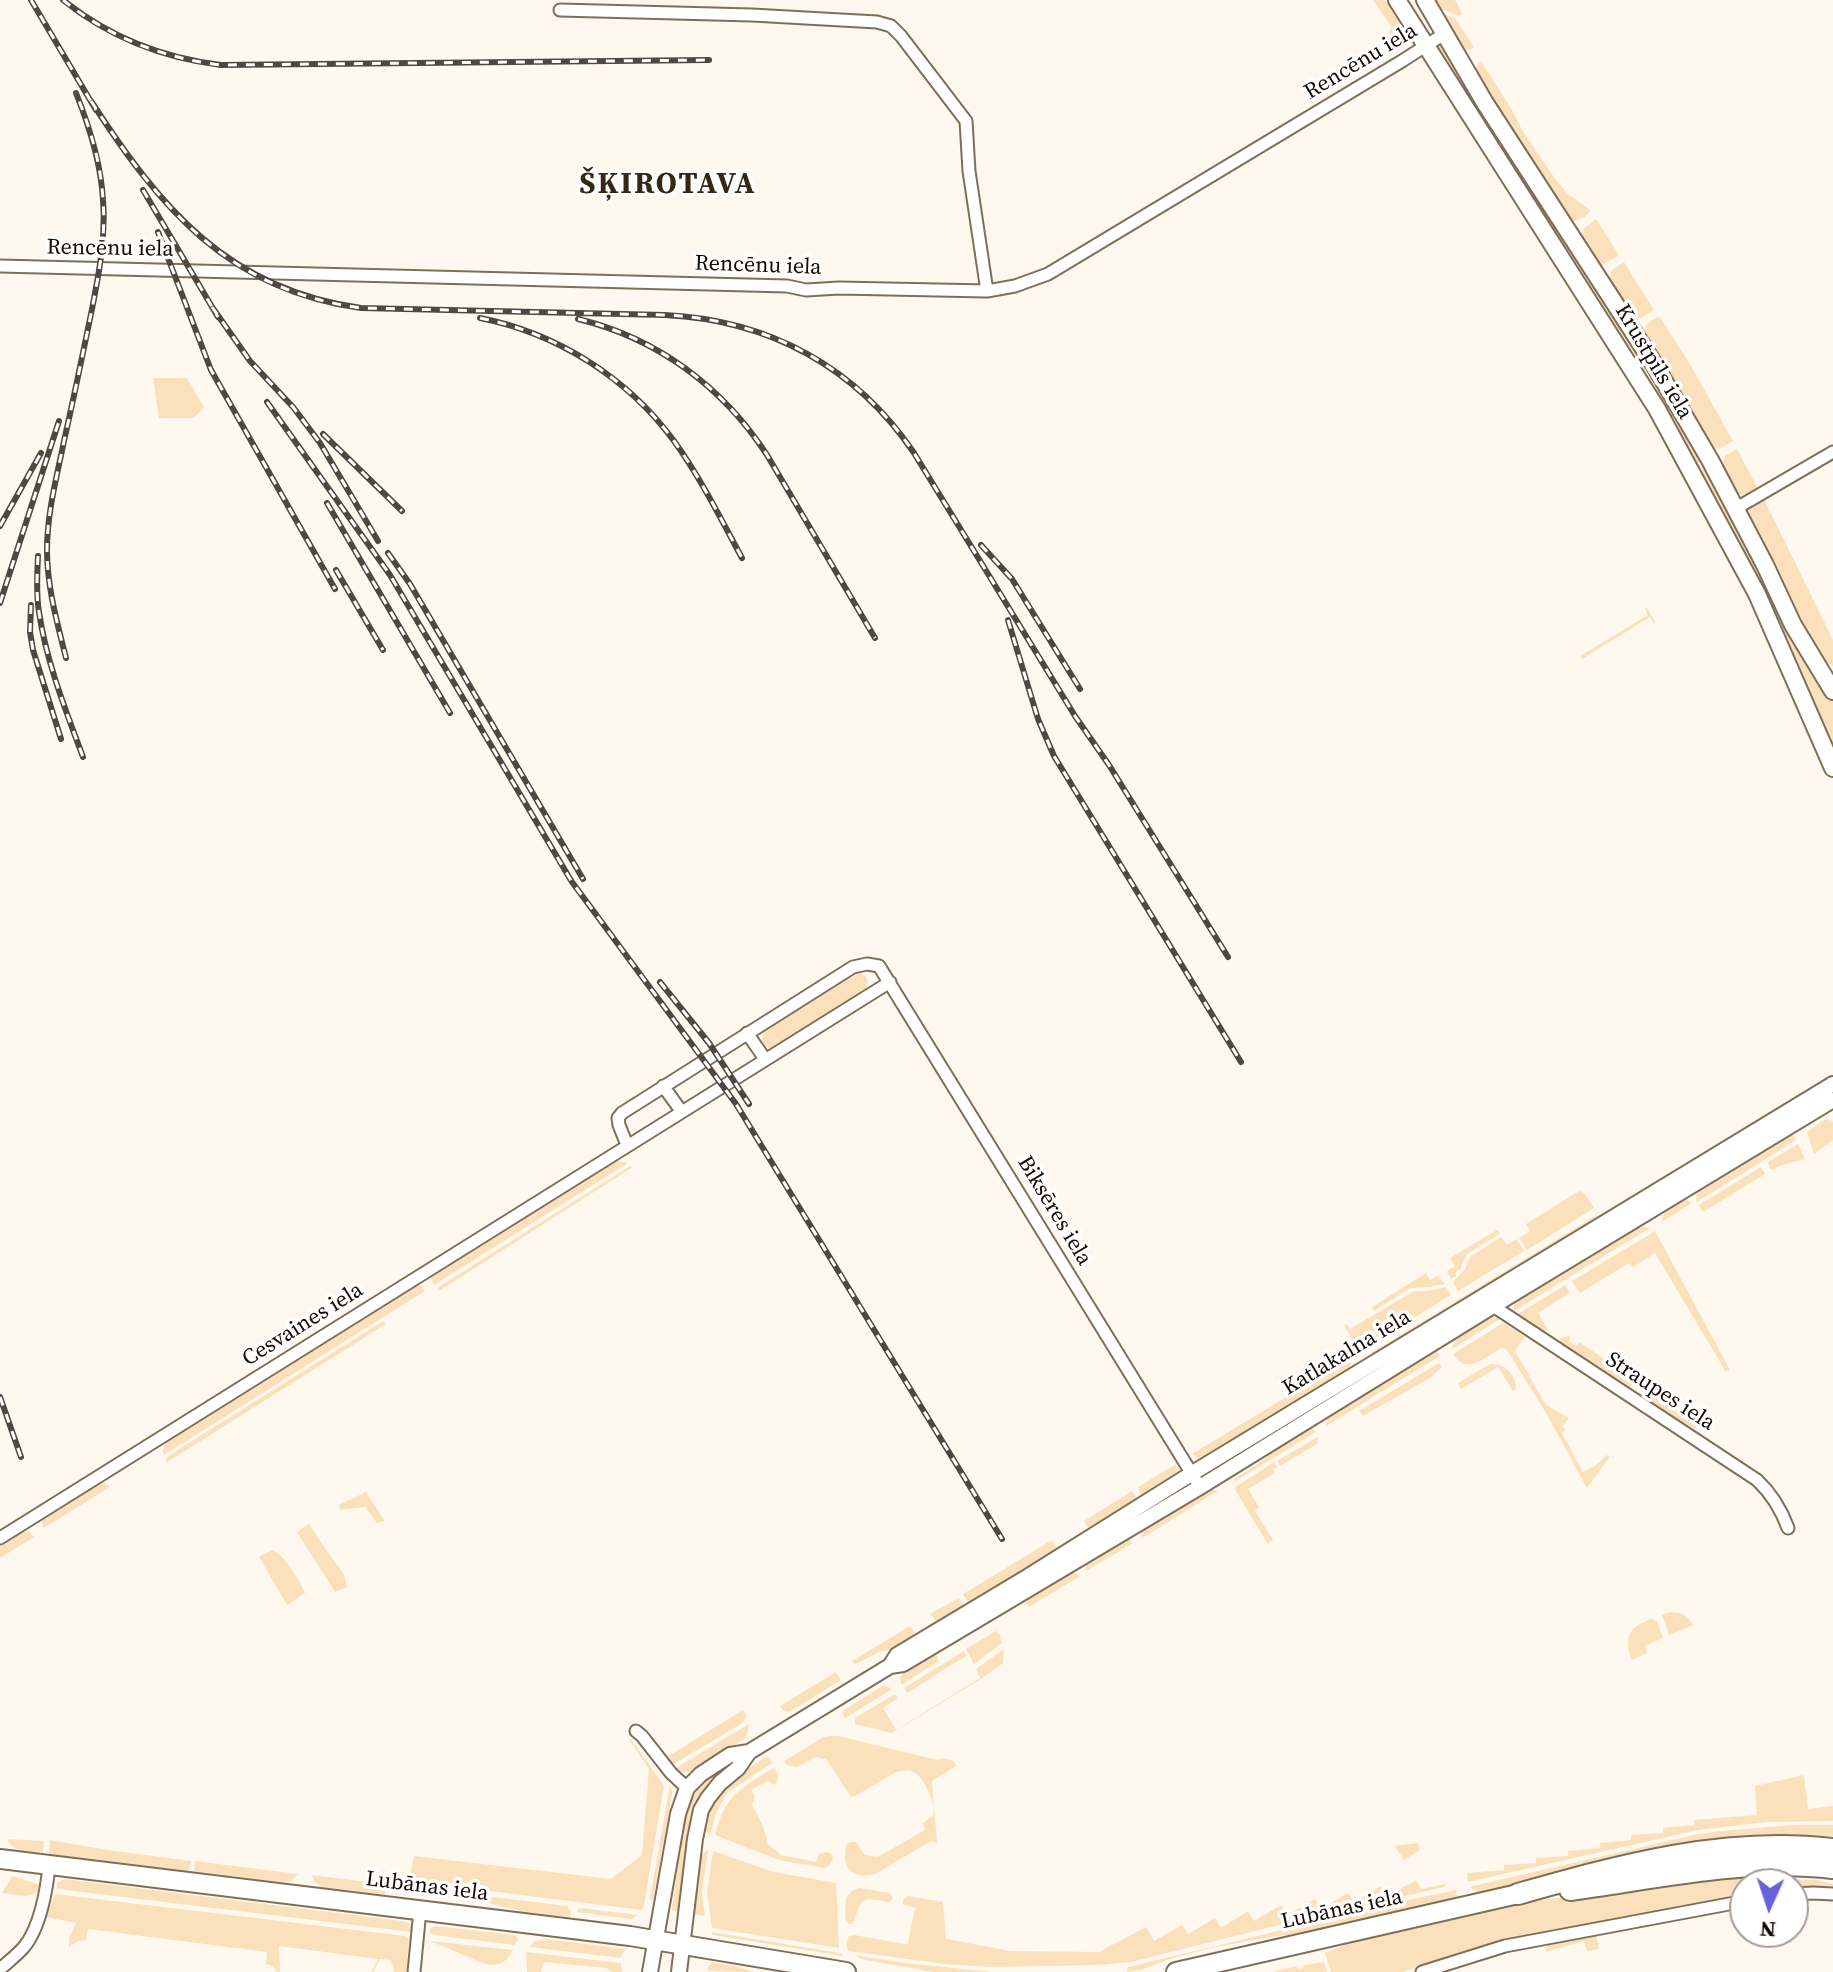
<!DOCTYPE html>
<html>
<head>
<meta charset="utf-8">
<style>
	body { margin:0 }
	#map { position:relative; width:1833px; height:1972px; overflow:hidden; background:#fff8ee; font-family:"Source Serif 4",serif }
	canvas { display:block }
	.north { position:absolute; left:1729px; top:1868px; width:80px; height:80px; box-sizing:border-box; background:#fff; border:2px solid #a09d9b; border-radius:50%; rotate:183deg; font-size:22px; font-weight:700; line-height:32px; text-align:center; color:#110b04 }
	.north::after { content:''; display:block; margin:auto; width:28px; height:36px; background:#6861da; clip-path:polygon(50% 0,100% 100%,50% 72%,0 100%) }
</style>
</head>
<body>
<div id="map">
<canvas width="1833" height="1972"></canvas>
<div class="north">N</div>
</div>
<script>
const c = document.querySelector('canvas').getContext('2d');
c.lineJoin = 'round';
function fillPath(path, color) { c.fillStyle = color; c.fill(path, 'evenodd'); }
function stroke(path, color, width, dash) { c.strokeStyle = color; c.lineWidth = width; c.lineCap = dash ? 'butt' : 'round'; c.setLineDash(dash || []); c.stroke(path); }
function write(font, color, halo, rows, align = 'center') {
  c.font = font + ' "Source Serif 4",serif'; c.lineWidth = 7; c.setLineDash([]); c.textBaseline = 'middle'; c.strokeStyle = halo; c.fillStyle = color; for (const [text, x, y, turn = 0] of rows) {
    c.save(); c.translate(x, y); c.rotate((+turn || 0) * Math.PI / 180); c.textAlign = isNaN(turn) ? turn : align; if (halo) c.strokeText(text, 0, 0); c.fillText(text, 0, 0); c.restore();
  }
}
fillPath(new Path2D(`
	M 1373,0 L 1385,0 L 1402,25 L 1406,39 L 1403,45 L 1397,47 L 1388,32 L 1392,28 Z
	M 1434,0 L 1455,0 L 1462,13 L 1460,16 L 1441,9 Z
	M 1443,14 L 1455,18 L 1474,47 L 1470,50 L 1463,50 L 1439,16 Z
	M 1436,41 L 1440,42 L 1665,392 L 1703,461 L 1695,465 L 1434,48 Z
	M 1481,61 L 1512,110 L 1522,130 L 1556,180 L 1567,193 L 1589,209 L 1590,211 L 1585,217 L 1574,221 L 1567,218 L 1476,74 L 1477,64 Z
	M 1596,219 L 1619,255 L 1604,264 L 1595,261 L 1581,237 L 1584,228 Z
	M 1624,262 L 1654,310 L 1641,318 L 1630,316 L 1609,280 L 1612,270 Z
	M 1660,317 L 1691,366 L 1733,441 L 1721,448 L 1712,449 L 1644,335 C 1644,326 1651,318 1660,317 Z
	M 153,378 L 187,378 L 204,407 L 194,418 L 159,418 Z
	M 1737,449 L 1758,489 L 1745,495 L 1736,494 L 1721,464 L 1726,455 Z
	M 1705,469 L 1708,470 L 1798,643 L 1833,700 L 1833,745 L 1822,727 L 1699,471 Z
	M 1763,497 L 1833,640 L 1833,666 L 1823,661 L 1809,642 L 1746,514 L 1750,503 Z
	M 1645,608 L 1647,608 L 1655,622 L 1654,624 L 1650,617 L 1582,659 L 1580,656 L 1648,615 Z
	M 859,973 L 865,976 L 868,981 L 866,990 L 773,1048 C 761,1049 760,1036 766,1028 Z
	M 1827,1118 L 1833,1122 L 1833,1140 L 1814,1154 L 1807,1132 Z
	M 1789,1135 L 1794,1136 L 1796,1140 L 1697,1202 L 1696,1200 L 1697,1191 Z
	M 1798,1144 L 1805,1159 L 1779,1166 L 1773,1170 L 1770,1169 L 1768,1162 Z
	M 616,1160 L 628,1163 L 434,1285 L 431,1280 L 431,1276 Z
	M 630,1166 L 633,1167 L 439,1291 L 437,1288 Z
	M 1761,1167 L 1765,1174 L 1703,1212 L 1699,1205 Z
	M 1579,1191 L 1584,1193 L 1594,1208 L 1527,1250 L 1519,1238 L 1530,1231 L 1526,1224 Z
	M 1683,1198 L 1689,1201 L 1691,1204 L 1661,1222 C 1664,1209 1672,1205 1683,1198 Z
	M 1597,1215 L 1595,1222 L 1375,1354 L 1371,1353 Z
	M 1644,1227 L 1650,1228 L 1514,1311 L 1514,1302 L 1519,1298 L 1634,1228 Z
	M 1497,1230 L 1500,1234 L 1467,1254 L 1460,1270 L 1458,1270 L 1455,1274 L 1456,1276 L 1451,1279 L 1447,1271 L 1455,1266 L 1450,1258 Z
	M 1655,1231 L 1730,1370 L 1726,1372 L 1655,1253 L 1632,1268 L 1629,1263 L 1580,1293 L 1572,1281 Z
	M 1501,1237 L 1507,1245 L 1517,1239 L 1524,1251 L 1458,1291 L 1453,1282 L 1465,1269 L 1470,1257 Z
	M 1426,1273 L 1430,1280 L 1438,1276 L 1445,1284 L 1432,1286 L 1432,1287 L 1411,1288 L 1374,1311 L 1372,1307 Z
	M 417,1284 L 421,1286 L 425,1291 L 164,1455 L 162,1451 L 167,1441 Z
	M 1565,1285 L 1570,1293 L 1538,1313 L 1548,1330 L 1539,1331 L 1516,1315 Z
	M 1446,1287 L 1451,1295 L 1363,1349 L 1357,1346 L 1344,1326 L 1346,1324 L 1350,1329 L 1414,1291 L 1428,1291 Z
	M 1493,1316 L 1500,1319 L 1452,1349 C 1456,1332 1477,1320 1493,1316 Z
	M 383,1321 L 386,1324 L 166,1463 L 166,1460 L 168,1456 Z
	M 1503,1323 L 1525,1337 L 1515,1351 L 1546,1405 L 1569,1418 L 1563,1426 L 1565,1430 L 1562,1433 L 1583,1472 L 1595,1466 L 1607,1455 L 1610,1456 L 1587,1488 L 1546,1413 L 1507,1350 L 1502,1348 L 1498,1350 C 1482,1359 1466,1375 1453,1354 Z
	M 1570,1336 L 1569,1341 L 1576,1346 L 1579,1342 L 1639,1381 L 1636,1385 L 1627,1387 L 1559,1344 L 1560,1338 Z
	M 1435,1350 L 1440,1356 L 1326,1426 L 1327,1418 L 1329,1414 Z
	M 1351,1358 L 1350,1369 L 1205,1460 L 1198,1459 L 1192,1454 Z
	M 1439,1363 L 1442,1367 L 1430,1378 L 1363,1416 L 1359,1411 Z
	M 1490,1364 C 1504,1363 1517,1375 1516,1389 L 1513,1391 L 1498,1367 L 1461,1389 L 1458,1383 Z
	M 1648,1387 L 1701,1422 L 1695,1429 L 1692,1428 L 1648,1401 L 1644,1395 Z
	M 1312,1428 L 1316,1432 L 1234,1482 L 1235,1478 C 1246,1471 1258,1465 1268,1456 C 1281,1446 1294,1429 1312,1428 Z
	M 1319,1436 L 1317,1444 L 1280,1466 L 1277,1461 Z
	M 1274,1462 L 1277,1467 L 1273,1469 L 1275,1473 L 1248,1489 L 1259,1507 L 1255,1511 L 1273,1540 L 1268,1544 L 1234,1488 Z
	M 1176,1464 L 1177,1470 L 1174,1478 L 1141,1495 L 1138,1487 Z
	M 104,1483 L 110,1487 L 44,1528 L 41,1520 L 99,1484 Z
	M 1209,1489 L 1218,1491 L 1144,1537 L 1141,1536 L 1142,1529 Z
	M 1132,1491 L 1137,1498 L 1088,1528 L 1084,1521 Z
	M 366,1492 L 385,1521 L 377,1523 L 365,1507 L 340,1510 L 339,1505 Z
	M 309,1524 L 326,1550 L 344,1574 L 347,1587 L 335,1592 L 297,1532 Z
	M 28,1531 L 34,1537 L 0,1558 L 0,1545 L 22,1532 Z
	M 1124,1538 L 1130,1540 L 1133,1543 L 1086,1571 L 1086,1563 L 1089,1560 Z
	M 1052,1540 L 1056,1548 L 1051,1555 L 968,1603 L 963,1594 Z
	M 272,1550 C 285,1555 300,1581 305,1593 L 287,1605 L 259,1557 Z
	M 1070,1571 L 1080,1576 L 1029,1607 L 1026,1604 L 1027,1598 Z
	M 959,1598 L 965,1608 L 941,1622 L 935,1620 L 930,1614 Z
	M 1671,1612 C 1682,1612 1687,1615 1693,1625 L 1669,1635 L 1662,1615 Z
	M 1651,1619 L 1657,1621 L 1663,1638 L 1645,1646 L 1647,1653 L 1632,1660 C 1623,1636 1629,1628 1651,1619 Z
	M 910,1626 L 914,1631 L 913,1638 L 896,1649 L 879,1652 L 854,1665 L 852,1661 Z
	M 996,1631 L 1000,1635 L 1002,1643 L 974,1664 L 966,1649 Z
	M 1004,1649 L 1003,1663 L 981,1679 L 892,1733 L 855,1724 L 855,1718 L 895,1694 L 898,1698 L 883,1708 L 896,1730 L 980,1678 L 976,1669 Z
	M 964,1651 L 966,1656 L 907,1693 L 904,1688 Z
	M 935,1655 L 937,1656 L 939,1661 L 901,1685 L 900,1678 L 902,1674 Z
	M 836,1672 L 841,1680 L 790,1712 L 784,1711 L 780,1706 Z
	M 884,1685 L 892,1689 L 845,1718 L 842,1713 L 844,1710 Z
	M 743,1710 L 747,1717 L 741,1724 L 672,1765 L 668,1757 L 670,1755 Z
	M 749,1724 L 747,1735 L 744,1739 L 693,1772 L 682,1772 L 676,1768 Z
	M 829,1736 L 838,1736 L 937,1760 L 942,1758 L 954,1761 L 956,1766 L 932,1781 L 937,1843 L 931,1841 L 875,1874 C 851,1879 842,1869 846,1845 L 850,1842 L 856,1842 L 865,1855 L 878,1857 L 925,1830 L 923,1823 C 925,1821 932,1817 933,1815 C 937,1805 924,1778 915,1773 C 909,1769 902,1771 896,1772 L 857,1795 L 851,1797 L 826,1759 L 816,1757 L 797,1767 L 787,1765 L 784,1761 L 822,1738 Z
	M 631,1739 L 664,1786 L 644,1905 L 642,1910 L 409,1881 L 414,1856 L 611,1879 L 642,1855 L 649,1769 L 630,1741 Z
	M 767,1756 L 772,1763 L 727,1793 L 716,1813 L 710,1836 L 703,1827 C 712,1790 738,1776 767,1756 Z
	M 737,1760 L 710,1785 L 702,1796 L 680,1912 L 672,1910 C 677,1878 680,1816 698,1789 C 707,1777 723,1765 737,1760 Z
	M 775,1767 L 778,1778 L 775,1785 L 768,1781 L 751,1790 L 755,1797 L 752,1805 L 763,1826 L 768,1844 L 781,1855 L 816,1862 L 819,1854 L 826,1852 L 831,1853 L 833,1859 L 829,1866 L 825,1868 L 779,1860 L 715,1835 C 725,1794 742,1788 775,1767 Z
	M 1804,1775 L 1808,1809 L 1833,1806 L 1833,1821 L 1768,1822 L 1698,1830 L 1468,1882 L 1467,1873 L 1504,1870 L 1504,1865 L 1536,1863 L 1536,1858 L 1568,1856 L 1568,1851 L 1600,1848 L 1600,1843 L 1631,1840 L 1631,1835 L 1663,1833 L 1663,1828 L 1694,1825 L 1694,1820 L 1757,1815 L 1755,1786 Z
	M 670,1785 L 672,1791 L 672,1795 L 653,1901 L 650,1898 Z
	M 1793,1825 L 1833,1825 L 1833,1836 L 1761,1835 L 1684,1842 L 1642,1855 L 1480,1893 L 1469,1887 L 1694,1835 L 1720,1831 Z
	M 7,1839 L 44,1841 L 43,1852 C 29,1851 12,1853 7,1839 Z
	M 50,1840 L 108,1850 L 191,1861 L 189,1871 L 49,1854 Z
	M 1418,1843 L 1420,1850 L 1404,1860 L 1395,1846 Z
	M 708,1850 L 702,1893 L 705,1916 L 693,1914 L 699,1856 Z
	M 713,1851 L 774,1872 L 836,1883 L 839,1948 L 712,1928 L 707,1892 Z
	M 195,1861 L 298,1874 L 291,1881 L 282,1882 L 194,1871 Z
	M 311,1875 L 392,1885 L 390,1890 L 384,1894 L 321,1887 L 315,1882 Z
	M 12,1876 L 40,1885 C 36,1902 15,1894 2,1893 Z
	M 1750,1877 L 1817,1880 L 1833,1884 L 1833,1888 L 1810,1886 L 1793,1888 L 1793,1884 L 1745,1884 L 1745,1896 L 1555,1930 L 1503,1942 L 1403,1972 L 1331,1972 L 1325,1953 L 1352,1942 L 1524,1902 L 1698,1881 Z
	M 64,1879 L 402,1921 C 409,1922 412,1925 412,1932 L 57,1889 L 57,1883 Z
	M 1416,1880 L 1421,1889 L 1445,1884 L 1445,1887 L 1287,1923 L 1131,1962 L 1100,1965 L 990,1967 L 944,1964 L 848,1951 L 846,1943 L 849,1936 L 854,1935 L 905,1944 L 908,1943 L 915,1908 L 903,1904 L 903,1900 L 908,1896 L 943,1902 L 946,1939 L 1011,1951 L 1099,1952 L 1146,1927 L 1154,1941 L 1182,1925 L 1188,1934 L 1215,1918 L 1221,1928 L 1248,1911 L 1254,1921 L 1281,1905 L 1287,1915 L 1315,1899 L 1321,1909 L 1348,1893 L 1354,1902 L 1381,1886 L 1388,1896 Z
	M 410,1887 L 567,1906 L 571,1912 L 570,1917 L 524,1912 L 483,1902 L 419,1894 Z
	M 859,1888 L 890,1893 L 893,1898 L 889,1902 C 860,1897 862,1897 853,1924 L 849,1924 L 845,1920 L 846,1898 L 853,1890 Z
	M 1456,1890 L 1457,1897 L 1455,1899 L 1319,1931 L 1270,1937 L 1211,1948 L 1173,1958 L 1138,1971 L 1127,1972 L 1128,1967 L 1394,1903 Z
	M 55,1894 L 405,1936 L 409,1939 L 406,1972 L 394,1972 L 391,1960 L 380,1959 L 373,1972 L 371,1972 L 378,1959 L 279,1946 L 280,1972 L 277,1972 L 273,1966 L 266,1964 L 267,1952 L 88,1929 L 86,1940 L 78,1941 L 69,1947 L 69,1938 L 76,1923 L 46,1917 Z
	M 579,1908 L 638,1915 L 632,1919 L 577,1912 Z
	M 435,1926 L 515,1935 L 518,1939 L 515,1945 L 434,1935 L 430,1933 L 430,1928 Z
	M 712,1932 L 840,1953 L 843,1956 L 712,1935 Z
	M 1596,1934 L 1599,1949 L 1587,1951 L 1584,1941 L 1546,1952 L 1546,1947 L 1548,1943 Z
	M 547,1939 L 625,1949 L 626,1949 L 620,1958 L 530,1947 L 535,1941 Z
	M 430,1941 L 513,1950 C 506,1963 499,1967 485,1964 Z
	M 526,1952 L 621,1963 L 622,1972 L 612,1972 L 606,1968 L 544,1962 L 541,1972 L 527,1972 Z
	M 854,1955 L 905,1963 L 992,1972 L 933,1972 L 861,1959 Z
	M 711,1962 L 735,1966 L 754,1972 L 707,1971 Z
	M 1324,1962 L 1327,1972 L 1271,1972 L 1297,1966 L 1298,1969 L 1303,1968 L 1304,1965 Z`), '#fae1bc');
const minor = new Path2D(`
	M 560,10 L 752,15 L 877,22 L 891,26 L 901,36 L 966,121 L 969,171 L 987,291
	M 0,266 L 787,286 L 806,290 L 839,288 L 987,291 L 1015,286 L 1048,274 L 1402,61 L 1444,34
	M 1735,509 L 1833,452
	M 747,1033 L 765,1059
	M 663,1086 L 682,1112
	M 627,1145 L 619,1125 L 618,1118 L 622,1113 L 853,967 L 867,964 L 879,966 L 1200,1487
	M 1493,1306 L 1757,1480 C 1772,1494 1781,1509 1788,1528
	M 0,1538 L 890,982
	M 636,1731 L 642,1736 L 671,1773 L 687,1788
	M 1793,1894 L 1813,1893 L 1833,1894
	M 0,1969 C 8,1962 17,1955 24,1947 C 40,1928 47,1889 49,1865
	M 414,1972 L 420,1910
	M 1422,1972 L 1505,1946 L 1745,1901`);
const tertiary = new Path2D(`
	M 890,1666 L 897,1655 L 1027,1577 L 1191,1474 L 1833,1084
	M 650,1972 L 678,1814 L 687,1788 L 701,1774 L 730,1755 L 749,1752
	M 679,1972 L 695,1839 L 701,1810 L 708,1798 L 720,1783 L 738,1768 L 749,1752 L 890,1666 L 903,1664 L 1200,1487 L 1493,1306 L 1833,1100`);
const secondary = new Path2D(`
	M 1397,0 L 1657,409 L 1757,594 L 1833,768
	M 1425,0 L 1485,103 L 1654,364 L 1710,460 L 1765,565 L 1793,625 L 1833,691`);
const primary = new Path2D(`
	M 0,1859 L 630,1936 L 846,1972
	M 1176,1972 L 1518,1894`);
const trunk = new Path2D(`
	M 1570,1890 C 1658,1878 1744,1858 1833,1868
	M 1518,1894 C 1621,1865 1725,1836 1833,1849`);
stroke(minor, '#7e6f59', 15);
stroke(tertiary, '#7e6f59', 18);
stroke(secondary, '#7e6f59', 20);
stroke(primary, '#7e6f59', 22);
stroke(trunk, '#7e6f59', 24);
stroke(minor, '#fff', 11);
stroke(tertiary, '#fff', 14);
stroke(secondary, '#fff', 16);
stroke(primary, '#fff', 18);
stroke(trunk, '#fff', 20);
const rail = new Path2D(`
	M 31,0 L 96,110
	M 63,0 C 109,37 162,58 221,65 L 709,60
	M 91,101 C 160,208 228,290 361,308 L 665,315 C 769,320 856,367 914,453 L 1075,716 L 1109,765 L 1228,957
	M 143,190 L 218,317
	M 158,232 L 211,370 L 335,589
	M 212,307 L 250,361 L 293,407 L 320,443 L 378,541
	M 480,318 C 557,333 628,378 674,441 C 700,477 721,519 742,558
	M 578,319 C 657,338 723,387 767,455 L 875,638
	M 267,402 L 390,575 L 572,882 L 736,1104 L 1002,1539
	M 323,434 L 402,511
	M 327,503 L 450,713
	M 0,526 L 41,453
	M 981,545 L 1012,579 L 1080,689
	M 388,553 L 410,584 L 583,879
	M 38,556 C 37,574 36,594 39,612 C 46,661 66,711 83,757
	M 336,570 L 383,650
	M 0,603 L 59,421
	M 31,605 L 30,632 L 33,650 L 61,739
	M 1008,620 L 1038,719 L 1054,756 L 1241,1062
	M 66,658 C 57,622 47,587 47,550 C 47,513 57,476 64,441 C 74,397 83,353 92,309 C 99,273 106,237 103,200 C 101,163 90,128 76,93
	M 660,982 L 709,1043 L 749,1104
	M 0,1397 L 21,1457`);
stroke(rail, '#4e4840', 6);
stroke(rail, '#fff', 3, [9]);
write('22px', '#110b04', '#fff', [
	["Rencēnu iela",1361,62,-31],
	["Rencēnu iela",110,249,1],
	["Rencēnu iela",758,266,2],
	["Krustpils iela",1653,362,59],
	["Biksēres iela",1054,1211,59],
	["Cesvaines iela",303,1325,-32],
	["Katlakalna iela",1347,1353,-31],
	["Straupes iela",1660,1392,33],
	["Lubānas iela",427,1887,7],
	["Lubānas iela",1342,1910,-12]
]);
c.letterSpacing = '2px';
write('bold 30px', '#342713', '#fff', [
	["ŠĶIROTAVA",668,185]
]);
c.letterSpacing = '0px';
</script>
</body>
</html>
